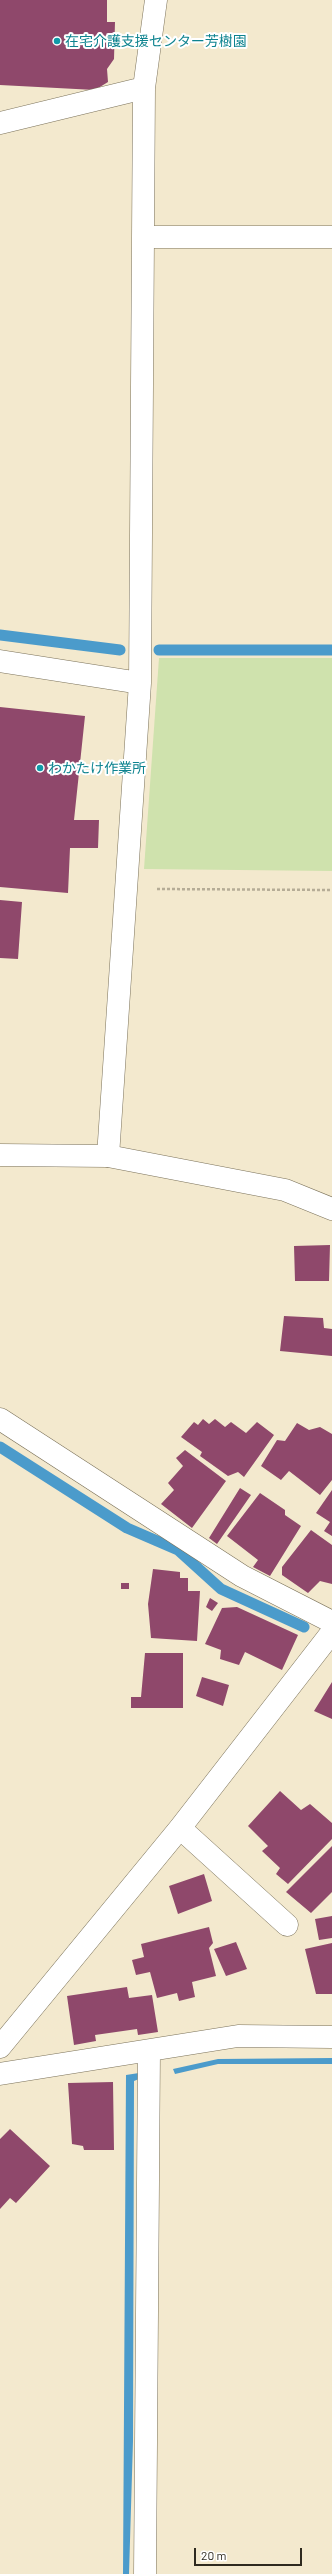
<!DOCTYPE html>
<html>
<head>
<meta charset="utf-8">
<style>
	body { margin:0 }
	#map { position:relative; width:332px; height:2574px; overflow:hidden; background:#f3e9ce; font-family:Barlow,sans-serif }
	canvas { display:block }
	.scale { position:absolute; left:194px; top:2548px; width:108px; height:18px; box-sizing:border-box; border:2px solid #2e2a1f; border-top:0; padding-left:5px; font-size:12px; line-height:14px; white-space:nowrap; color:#2e2a1f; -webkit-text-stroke:3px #fff; paint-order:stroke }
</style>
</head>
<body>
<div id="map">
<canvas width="332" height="2574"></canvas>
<div class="scale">20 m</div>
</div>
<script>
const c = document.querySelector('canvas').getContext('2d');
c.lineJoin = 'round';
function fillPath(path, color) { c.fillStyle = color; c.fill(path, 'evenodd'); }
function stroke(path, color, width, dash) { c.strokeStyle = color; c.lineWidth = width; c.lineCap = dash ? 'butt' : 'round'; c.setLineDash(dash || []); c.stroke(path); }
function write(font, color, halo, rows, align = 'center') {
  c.font = font + ' Barlow,"Noto Sans JP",sans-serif'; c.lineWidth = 4; c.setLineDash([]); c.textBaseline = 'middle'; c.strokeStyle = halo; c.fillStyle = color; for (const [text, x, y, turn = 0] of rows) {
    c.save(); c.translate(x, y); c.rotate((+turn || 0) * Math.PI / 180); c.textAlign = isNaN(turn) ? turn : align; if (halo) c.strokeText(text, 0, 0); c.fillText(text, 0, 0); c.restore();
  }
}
fillPath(new Path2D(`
	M 159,658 L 332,658 L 332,871 L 144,869 Z`), '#cfe2ad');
fillPath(new Path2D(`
	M 332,2058 L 332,2064 L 218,2064 L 175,2074 L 173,2069 L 218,2059 Z
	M 139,2073 L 139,2079 L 134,2081 L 133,2441 L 129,2574 L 123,2574 L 126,2075 Z`), '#4b9bcb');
stroke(new Path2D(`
	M 0,635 L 120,650
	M 159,650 L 332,650
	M 0,1447 L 127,1528 L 178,1550 L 221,1589 L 304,1627`), '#4b9bcb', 11);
fillPath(new Path2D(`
	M 0,0 L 107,0 L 107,22 L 115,22 L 114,59 L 107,69 L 108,82 L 95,90 L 0,85 Z
	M 0,707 L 85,716 L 74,820 L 99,820 L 98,848 L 70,848 L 68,893 L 0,887 Z
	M 0,900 L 22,902 L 18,959 L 0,958 Z
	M 330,1245 L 329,1281 L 295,1281 L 294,1246 Z
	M 284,1316 L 323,1318 L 324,1328 L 332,1329 L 332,1356 L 280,1351 Z
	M 203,1419 L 209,1424 L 215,1419 L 225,1427 L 231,1422 L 246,1433 L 257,1422 L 274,1435 L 244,1477 L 238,1472 L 228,1476 L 200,1456 L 202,1452 L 181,1437 L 194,1422 L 198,1425 Z
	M 297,1423 L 309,1430 L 320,1427 L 332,1434 L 332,1480 L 320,1495 L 289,1471 L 281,1480 L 261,1466 L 277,1440 L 285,1441 Z
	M 185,1450 L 226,1481 L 192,1528 L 161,1504 L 174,1490 L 168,1483 L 183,1466 L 176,1458 Z
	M 240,1488 L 251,1495 L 217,1544 L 209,1538 Z
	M 332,1490 L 332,1536 L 324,1531 L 330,1522 L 316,1513 Z
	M 260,1493 L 285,1510 L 285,1515 L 301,1526 L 270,1576 L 253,1567 L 258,1560 L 227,1536 Z
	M 311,1530 L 332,1545 L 332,1584 L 320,1581 L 308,1593 L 282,1575 L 282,1567 Z
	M 153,1569 L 180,1572 L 180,1578 L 188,1578 L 188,1591 L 200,1591 L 197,1641 L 151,1638 L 148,1604 Z
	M 121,1583 L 129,1583 L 129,1589 L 121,1589 Z
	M 210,1598 L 218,1603 L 212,1611 L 206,1607 Z
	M 237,1607 L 298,1635 L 282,1670 L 245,1652 L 239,1665 L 220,1659 L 221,1650 L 205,1644 L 222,1608 Z
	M 145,1653 L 183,1653 L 183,1708 L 131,1708 L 131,1697 L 141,1697 Z
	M 202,1677 L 229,1685 L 223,1706 L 196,1696 Z
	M 332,1682 L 332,1719 L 314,1711 Z
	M 280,1791 L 301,1810 L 310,1804 L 332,1823 L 332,1839 L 288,1884 L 276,1874 L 280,1868 L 262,1851 L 268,1846 L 248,1826 Z
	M 332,1846 L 332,1892 L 311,1913 L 286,1892 Z
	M 204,1874 L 212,1901 L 178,1914 L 169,1886 Z
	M 332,1916 L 332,1938 L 319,1940 L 315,1919 Z
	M 209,1927 L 213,1943 L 209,1948 L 216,1976 L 192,1982 L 195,1997 L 179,2001 L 177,1993 L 157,1998 L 150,1972 L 136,1975 L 132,1960 L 144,1957 L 141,1944 Z
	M 236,1942 L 247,1969 L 226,1976 L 214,1949 Z
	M 332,1943 L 332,1994 L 316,1994 L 305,1949 Z
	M 127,1987 L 129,1998 L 152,1995 L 158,2032 L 138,2035 L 137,2029 L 95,2035 L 96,2041 L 74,2045 L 67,1996 Z
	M 113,2082 L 114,2150 L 84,2150 L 83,2146 L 72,2144 L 68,2083 Z
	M 10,2129 L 50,2166 L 16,2203 L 10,2198 L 0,2209 L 0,2139 Z`), '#8f486b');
const minor = new Path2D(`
	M 0,123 L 144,88
	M 143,237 L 332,237
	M 0,661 L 140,683
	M 108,1156 L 140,683 L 144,88 L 156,0
	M 0,1419 L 242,1576 L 332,1622
	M 180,1828 L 287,1925
	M 0,2047 L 180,1828 L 332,1632
	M 0,2074 L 238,2036 L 332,2037
	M 145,2574 L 149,2051`);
const tertiary = new Path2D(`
	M 0,1155 L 108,1156 L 285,1190 L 332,1209`);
stroke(minor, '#7b725a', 23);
stroke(tertiary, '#7b725a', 23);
stroke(new Path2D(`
	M 157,889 L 332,890`), '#b5ac96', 2.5, [3, 2]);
stroke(minor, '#fff', 22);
stroke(tertiary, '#fff', 22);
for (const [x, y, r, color] of [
	[57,41,4,"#0f9aa8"],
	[40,768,4,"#0f9aa8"]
]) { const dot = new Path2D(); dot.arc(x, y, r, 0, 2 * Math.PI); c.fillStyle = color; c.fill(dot); stroke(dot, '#fff', 1.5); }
write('14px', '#0d838f', '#fff', [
	["在宅介護支援センター芳樹園",65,41],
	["わかたけ作業所",48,768]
], 'left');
</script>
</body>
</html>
